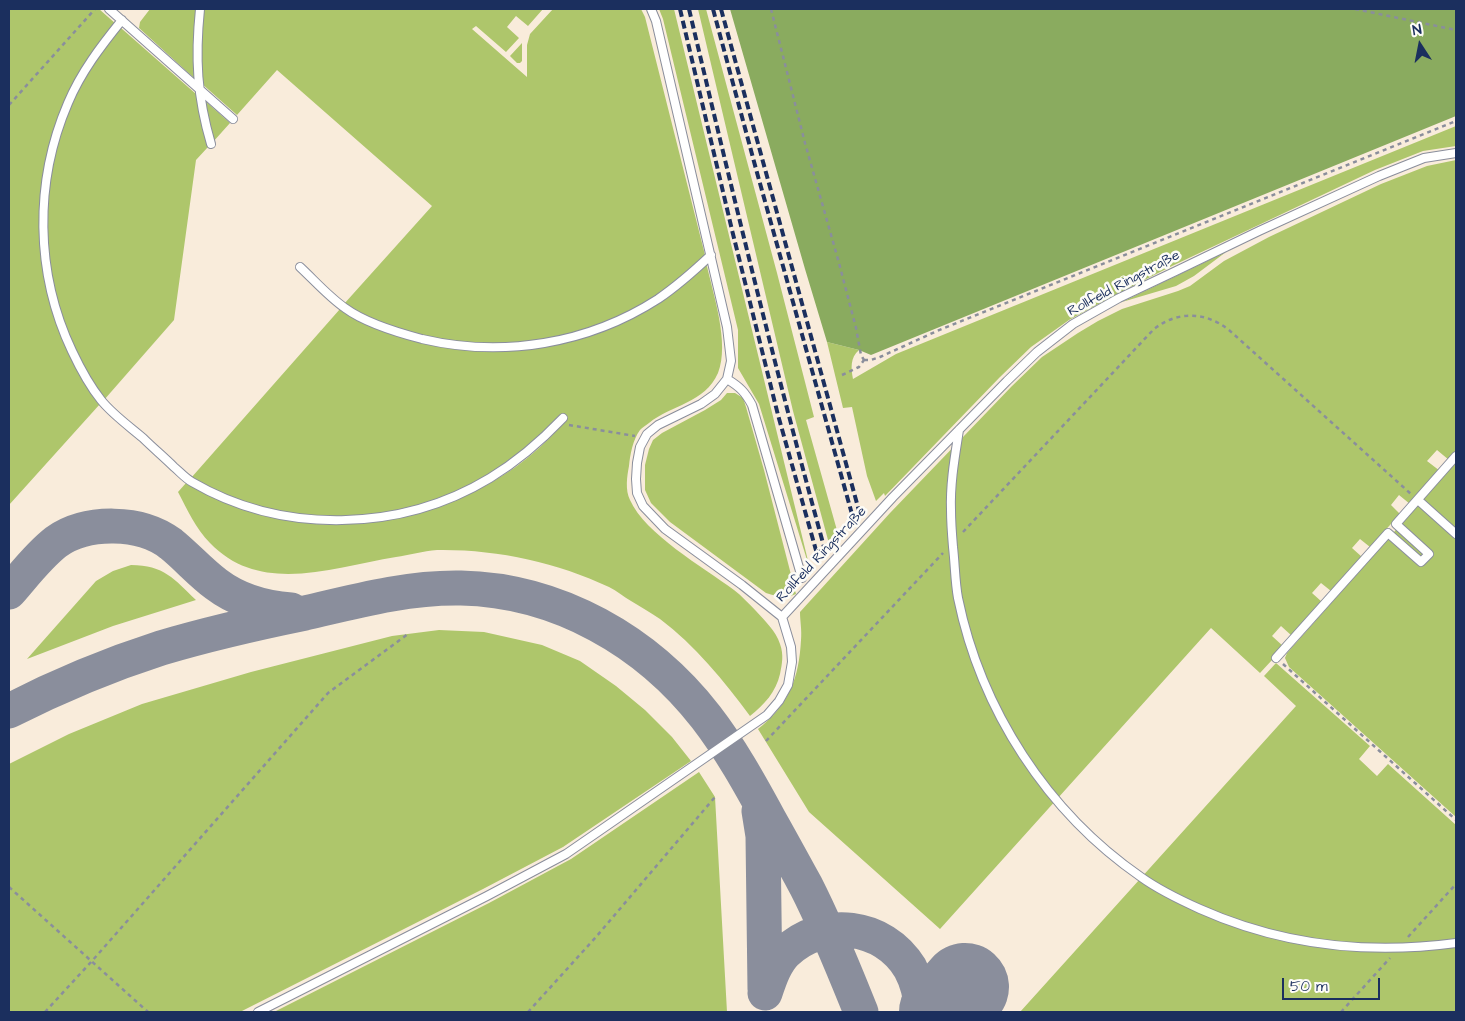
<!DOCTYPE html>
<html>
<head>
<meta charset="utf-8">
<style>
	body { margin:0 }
	#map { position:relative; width:1465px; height:1021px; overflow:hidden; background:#f9ecdb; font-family:"Architects Daughter",sans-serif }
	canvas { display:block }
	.frame { position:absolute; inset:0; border:10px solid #1b2f5e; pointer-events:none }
	.north { position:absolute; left:1395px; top:20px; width:50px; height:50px; -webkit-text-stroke:4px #fdfcf7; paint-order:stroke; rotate:349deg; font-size:14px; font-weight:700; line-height:20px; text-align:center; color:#1b2f5e }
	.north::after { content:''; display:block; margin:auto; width:18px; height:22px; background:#1b2f5e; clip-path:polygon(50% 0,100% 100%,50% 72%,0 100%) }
	.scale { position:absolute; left:1282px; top:978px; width:98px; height:22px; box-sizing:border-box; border:2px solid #1b2f5e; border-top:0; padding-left:6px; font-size:15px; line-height:18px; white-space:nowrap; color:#1b2f5e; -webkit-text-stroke:4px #fdfcf7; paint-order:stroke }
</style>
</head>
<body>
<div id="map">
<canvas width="1465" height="1021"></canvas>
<div class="frame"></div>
<div class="north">N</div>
<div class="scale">50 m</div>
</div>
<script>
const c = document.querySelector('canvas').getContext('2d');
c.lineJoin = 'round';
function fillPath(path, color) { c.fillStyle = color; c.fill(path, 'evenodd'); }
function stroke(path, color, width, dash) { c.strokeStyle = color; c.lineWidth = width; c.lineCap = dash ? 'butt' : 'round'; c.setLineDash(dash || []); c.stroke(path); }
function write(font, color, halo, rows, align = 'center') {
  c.font = font + ' "Architects Daughter",sans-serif'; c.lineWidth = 5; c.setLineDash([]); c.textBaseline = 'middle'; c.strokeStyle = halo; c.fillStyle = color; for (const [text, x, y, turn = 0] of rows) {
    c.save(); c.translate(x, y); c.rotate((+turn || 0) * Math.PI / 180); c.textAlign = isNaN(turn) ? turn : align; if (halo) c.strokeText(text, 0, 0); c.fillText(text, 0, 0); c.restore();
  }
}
fillPath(new Path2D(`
	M 9,9 L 99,9 L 116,24 C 99,49 80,74 66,100 C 57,117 52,137 48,155 C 27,243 48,331 100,404 L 9,505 Z
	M 150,9 L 196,9 L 193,52 L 194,78 L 139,28 L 140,22 Z
	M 202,9 L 543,9 L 528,26 L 516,16 L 507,27 L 519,38 L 506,52 L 476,26 L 472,29 L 527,77 L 527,45 L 530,34 L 553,9 L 641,9 L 645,17 L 705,255 L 670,287 L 647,303 L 617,318 L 586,331 L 548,341 L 505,346 L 419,338 L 380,324 L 344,304 L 432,206 L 277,70 L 237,115 L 201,83 L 199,53 Z
	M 659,9 L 674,9 L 811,573 L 759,404 L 738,368 L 738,330 L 663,19 Z
	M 698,9 L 706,9 L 777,273 L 814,417 L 806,420 L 840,541 L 831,551 L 793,411 Z
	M 121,28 L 196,94 L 208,147 L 196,160 L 174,320 L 104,400 L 90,381 L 63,326 L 49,278 L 45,220 L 56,139 L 83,77 L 103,48 Z
	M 522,43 L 522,61 L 520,63 L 517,63 L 510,56 Z
	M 203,99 L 230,123 L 213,142 Z
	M 1456,126 L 1456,146 L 1423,151 L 1375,170 L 1172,266 L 1115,295 L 1069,320 L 1031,347 L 1000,377 L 885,496 L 884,493 L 876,501 L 867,476 L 852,407 L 843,408 L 827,342 L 859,350 C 850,358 851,368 853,379 L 896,354 Z
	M 1456,160 L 1456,452 L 1449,460 L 1437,450 L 1427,461 L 1440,471 L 1410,504 L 1399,495 L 1391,505 L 1400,514 L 1370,547 L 1360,539 L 1352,548 L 1362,557 L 1331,591 L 1321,583 L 1312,593 L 1322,602 L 1292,636 L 1281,626 L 1272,636 L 1284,647 L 1260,673 L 1211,628 L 940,929 L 809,812 L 758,729 C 789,705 799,678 801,640 C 802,630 800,621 800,612 L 890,513 L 1012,386 L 1042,357 L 1078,333 L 1098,321 L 1122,309 L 1178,291 L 1190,286 L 1224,261 L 1269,237 L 1381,184 L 1427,166 Z
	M 1226,252 L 1194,276 L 1176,286 L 1122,302 Z
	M 706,262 C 713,294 730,343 718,373 C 705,403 671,405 649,423 C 646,425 642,428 640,430 C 633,439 630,455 629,466 C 627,476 625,490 630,500 C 645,534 703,567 734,590 C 742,596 749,604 756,611 C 765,621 776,631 780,644 C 784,655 782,664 780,674 C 776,692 764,705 750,716 C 724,681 695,645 660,619 C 651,613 641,607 631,601 C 624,597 617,591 609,587 C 556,562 495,549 437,550 C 423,551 409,555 396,557 C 334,567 261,596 210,543 C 196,529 187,509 178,492 L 186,483 C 196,488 206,494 216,498 C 248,512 281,520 315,524 C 332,525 348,524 364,522 C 441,515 520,479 568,417 L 563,414 L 550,428 L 504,467 L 476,483 L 444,496 L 404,510 L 375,516 L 316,518 L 266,509 L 217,493 L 191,478 L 340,309 L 378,329 L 419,342 L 455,349 L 505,351 L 550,346 L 588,335 L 621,322 Z
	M 727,393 L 735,393 L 743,398 L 746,407 L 764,470 L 796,594 C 785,599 778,597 766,593 L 670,522 L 651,503 L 645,490 L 645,465 L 649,449 L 653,440 L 662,433 L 705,410 L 721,400 Z
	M 1456,462 L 1456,817 L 1289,667 L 1285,658 L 1287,653 Z
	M 131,565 C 164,565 174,579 196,600 L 113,626 L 27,659 L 96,581 L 113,571 Z
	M 439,630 L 484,632 L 542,645 L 580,661 L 616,686 L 645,710 L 672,737 L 691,761 L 563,847 L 483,889 L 240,1012 L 9,1012 L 9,764 L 69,734 L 142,704 L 251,672 L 392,636 Z
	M 1276,663 L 1370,746 L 1359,759 L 1377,776 L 1388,764 L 1456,825 L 1456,1012 L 1020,1012 L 1296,706 L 1264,676 Z
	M 699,772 L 715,797 L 727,1012 L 274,1012 L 489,903 L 571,859 Z`), '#aec66b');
fillPath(new Path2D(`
	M 730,9 L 1456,9 L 1456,116 L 871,355 L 859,350 L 827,342 L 805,269 Z`), '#8aab5f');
stroke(new Path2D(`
	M 9,592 C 24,575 38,556 56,542 C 87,520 141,521 171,544 C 187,557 200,572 216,584 C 237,600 264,608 291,610
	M 9,711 C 58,686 108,665 161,648 C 208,634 256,623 305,613 C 356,601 408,587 461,588 C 558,590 647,641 706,717 C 730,748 750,784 769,819 C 782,842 794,864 806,886 C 827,927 844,970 861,1012
	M 759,811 L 763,836 L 765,989
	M 765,993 C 770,978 775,963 786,952 C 823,917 883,924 910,968 C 917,981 921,997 922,1012`), '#8a8e9c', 35);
stroke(new Path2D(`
	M 943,1012 L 965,987`), '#8a8e9c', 88);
const service = new Path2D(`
	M 109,9 L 233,119
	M 200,9 C 195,58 197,96 211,144
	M 122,20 C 101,46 81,72 68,103 C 34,182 35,273 72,351 C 80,368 89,385 101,400 C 112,414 129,426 143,438 C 153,448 164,457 174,467 C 180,472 185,478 192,482 C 283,535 401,532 490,478 C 518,461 541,441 563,418
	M 300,267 C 315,281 329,297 345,308 C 364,322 399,333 422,339 C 503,358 588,344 658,299 C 677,286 694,271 711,255
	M 727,379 C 740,387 745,392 752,405 L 802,578
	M 959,430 C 955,456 950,483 951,510 C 951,522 952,535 953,547 C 955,564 955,582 958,598 C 981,710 1047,812 1141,877 C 1159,890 1180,900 1200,909 C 1283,946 1367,955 1456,943
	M 1418,500 L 1456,534
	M 782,617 L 893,497 L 1007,381 L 1037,352 L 1073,324 L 1119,298 L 1176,271 L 1259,231 L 1379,176 L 1424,158 L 1456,153
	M 1276,658 L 1388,533 L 1421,562 L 1429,554 L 1396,524 L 1456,456
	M 258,1012 L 487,896 L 566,854 L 767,715 L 779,701 L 788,685 L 792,662 L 791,647 L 782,617 L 742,585 L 665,529 L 643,506 L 637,493 L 636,479 L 637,463 L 640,447 L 647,434 L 658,425 L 701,404 L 715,394 L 727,379 L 731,361 L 727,327 L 656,21 L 651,9`);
stroke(service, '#8a8e9c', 10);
stroke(new Path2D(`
	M 771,9 L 805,143 L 839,263 L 856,328 L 861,355 L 864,360
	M 1355,9 L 1456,30
	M 9,105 L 95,9
	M 864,360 L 871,360 L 880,357 L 937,331 L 1456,121
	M 842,375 L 859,367 L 864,360
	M 569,425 L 635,436
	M 963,532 L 1154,329 C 1177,311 1205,311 1229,330 L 1411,494
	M 1283,664 L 1456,820
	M 766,741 L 943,553
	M 9,887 L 148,1012
	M 1408,937 L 1456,884
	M 45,1012 L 92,961 L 328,693 L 408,634
	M 528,1012 L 596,937 L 715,797
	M 1341,1012 L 1390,958`), '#8a8e9c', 2.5, [4, 4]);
stroke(service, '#fff', 8);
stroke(new Path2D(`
	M 680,9 L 732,230 L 778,415 L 819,561
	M 689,9 C 732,191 776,373 826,554
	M 713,9 L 756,169 L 855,525
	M 721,9 L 861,518`), '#1b2f5e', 4, [8, 4]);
write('14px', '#1b2f5e', '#fdfcf7', [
	["Rollfeld Ringstraße",1124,284,-28],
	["Rollfeld Ringstraße",822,555,-47]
]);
</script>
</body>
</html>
